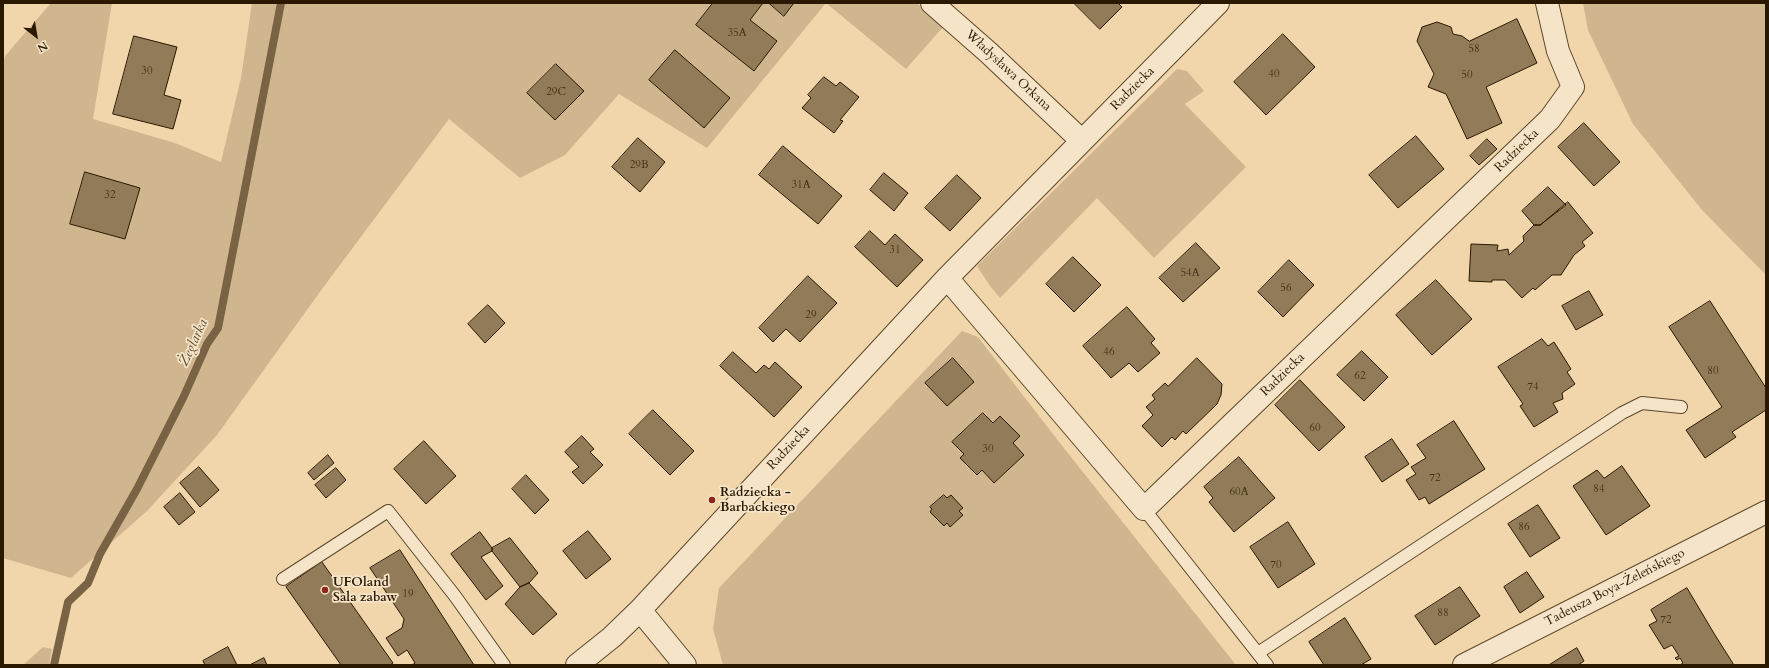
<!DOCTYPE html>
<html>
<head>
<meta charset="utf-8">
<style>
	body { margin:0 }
	#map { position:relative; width:1769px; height:668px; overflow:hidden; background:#f1d6ac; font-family:Cardo,serif }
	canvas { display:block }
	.frame { position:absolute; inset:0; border:4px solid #2a1800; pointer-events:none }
	.north { position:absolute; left:16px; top:16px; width:40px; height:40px; -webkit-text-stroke:3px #f6e4c9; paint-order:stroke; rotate:149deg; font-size:11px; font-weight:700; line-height:16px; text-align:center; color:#2a1800 }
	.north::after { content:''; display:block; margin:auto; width:14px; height:18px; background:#2a1800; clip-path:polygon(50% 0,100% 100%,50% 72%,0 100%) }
</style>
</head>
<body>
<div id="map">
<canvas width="1769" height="668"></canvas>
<div class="frame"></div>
<div class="north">N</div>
</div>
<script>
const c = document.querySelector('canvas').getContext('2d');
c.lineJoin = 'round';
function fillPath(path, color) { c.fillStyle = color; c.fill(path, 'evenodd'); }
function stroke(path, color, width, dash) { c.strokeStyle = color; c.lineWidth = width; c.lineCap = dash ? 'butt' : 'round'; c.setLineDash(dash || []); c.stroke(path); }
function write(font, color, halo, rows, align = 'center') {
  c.font = font + ' Cardo,serif'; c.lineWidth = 3.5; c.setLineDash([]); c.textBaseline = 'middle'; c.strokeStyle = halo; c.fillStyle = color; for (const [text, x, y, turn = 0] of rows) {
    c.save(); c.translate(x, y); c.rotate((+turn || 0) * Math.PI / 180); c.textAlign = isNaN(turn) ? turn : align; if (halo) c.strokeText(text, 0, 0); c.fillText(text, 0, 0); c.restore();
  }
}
fillPath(new Path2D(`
	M 51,3 L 112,3 L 93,119 L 175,143 L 221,162 L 241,78 L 252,3 L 826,3 L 707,148 L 619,94 L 565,155 L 520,178 L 449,119 L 322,289 L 217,435 L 147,511 L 71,578 L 3,558 L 3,66 L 5,56 Z
	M 826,3 L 917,3 L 943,27 L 906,69 Z
	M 1583,3 L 1766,3 L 1766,275 L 1702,210 L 1633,124 L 1588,30 Z
	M 1177,69 L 1187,71 L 1204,91 L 1185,104 L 1246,167 L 1154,258 L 1097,198 L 1000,298 L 990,286 L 977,266 Z
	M 962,331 L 978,337 L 1056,438 L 1236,665 L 723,665 L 713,629 L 719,588 ZM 953,358 L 974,382 L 947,406 L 926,383 ZM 983,413 L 993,423 L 1001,416 L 1020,436 L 1013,443 L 1024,455 L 994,483 L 982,470 L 976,475 L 960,458 L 964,454 L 953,442 ZM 944,495 L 963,508 L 959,511 L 963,515 L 950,526 L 947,523 L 944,526 L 931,512 L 932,509 L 930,507 Z
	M 43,647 L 52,649 L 49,665 L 23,665 Z`), '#cfb68f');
stroke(new Path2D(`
	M 54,665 L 68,602 L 88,583 L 100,554 L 137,489 L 184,396 L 207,344 L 218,328 L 281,3`), '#796344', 8);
const building = new Path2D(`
	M 713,3 L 763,3 L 750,20 L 777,41 L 754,71 L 696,25 Z
	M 769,3 L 794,3 L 784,16 Z
	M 1074,3 L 1118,3 L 1122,7 L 1100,29 Z
	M 1517,19 L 1537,63 L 1486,87 L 1502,123 L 1467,139 L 1446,94 L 1428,87 L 1434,74 L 1417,41 L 1422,27 L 1437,22 L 1451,27 L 1453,34 L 1462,36 L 1469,41 Z
	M 1283,34 L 1315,67 L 1266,115 L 1234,82 Z
	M 134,36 L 177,47 L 164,95 L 181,100 L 173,129 L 113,114 Z
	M 675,50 L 730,98 L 704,128 L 649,80 Z
	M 556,64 L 584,91 L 555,120 L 527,93 Z
	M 824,77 L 836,86 L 840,82 L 859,97 L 840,120 L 843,121 L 834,133 L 802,108 L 811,98 L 808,95 Z
	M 1584,123 L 1620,162 L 1594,186 L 1558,147 Z
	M 1416,136 L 1444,169 L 1398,208 L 1369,175 Z
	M 638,138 L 665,162 L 640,192 L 612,167 Z
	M 1487,139 L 1497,149 L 1479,165 L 1470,156 Z
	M 783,146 L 842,196 L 818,224 L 759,175 Z
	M 85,172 L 140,188 L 125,239 L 70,224 Z
	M 884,173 L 908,193 L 894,211 L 870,190 Z
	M 957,175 L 981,198 L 950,231 L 925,208 Z
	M 1548,187 L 1566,205 L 1540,225 L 1534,225 L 1522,211 Z
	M 1568,202 L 1593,233 L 1582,242 L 1585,246 L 1574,255 L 1561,275 L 1552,275 L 1535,290 L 1533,288 L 1522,298 L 1505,280 L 1492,280 L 1492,282 L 1469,281 L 1471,244 L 1498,245 L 1497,251 L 1508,249 L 1509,255 L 1524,241 L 1523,236 L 1534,225 L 1540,225 Z
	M 870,231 L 885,245 L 895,234 L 923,260 L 897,287 L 855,247 Z
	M 1196,243 L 1220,268 L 1183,302 L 1159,278 Z
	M 1073,257 L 1101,285 L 1074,312 L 1046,284 Z
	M 1289,260 L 1314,285 L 1283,317 L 1258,292 Z
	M 808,276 L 837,303 L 800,342 L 786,329 L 773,342 L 759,328 Z
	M 1436,280 L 1472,319 L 1432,355 L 1396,315 Z
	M 1589,291 L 1603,315 L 1576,330 L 1562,306 Z
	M 1710,301 L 1766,388 L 1766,410 L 1732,432 L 1736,437 L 1705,458 L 1686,430 L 1722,407 L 1669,327 Z
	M 488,305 L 505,323 L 485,343 L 468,324 Z
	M 1127,307 L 1155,339 L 1151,343 L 1160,353 L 1138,372 L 1129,363 L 1111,378 L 1083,346 Z
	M 1542,339 L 1548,346 L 1554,342 L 1571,369 L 1567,372 L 1575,384 L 1562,393 L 1563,399 L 1553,403 L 1558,412 L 1534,427 L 1520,406 L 1523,404 L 1498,367 Z
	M 1362,351 L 1388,377 L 1364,401 L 1337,375 Z
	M 733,352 L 756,373 L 764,365 L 769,369 L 775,362 L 802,387 L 774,417 L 720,366 Z
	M 953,358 L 974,382 L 947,406 L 925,383 Z
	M 1197,358 L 1222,384 L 1221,395 L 1217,404 L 1186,434 L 1183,431 L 1175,440 L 1172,437 L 1162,447 L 1142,426 L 1153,415 L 1146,407 L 1155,399 L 1152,395 L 1165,383 L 1168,386 Z
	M 1300,380 L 1345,427 L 1319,451 L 1275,405 Z
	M 653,410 L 694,451 L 670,475 L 629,434 Z
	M 983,413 L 993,423 L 1000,416 L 1020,436 L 1013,443 L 1024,455 L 994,483 L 982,470 L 977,475 L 960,458 L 964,454 L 952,442 Z
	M 1454,421 L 1485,469 L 1429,504 L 1425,497 L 1419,500 L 1406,480 L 1416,474 L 1411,467 L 1426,458 L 1417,445 Z
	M 582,436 L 594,449 L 590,452 L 603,465 L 583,484 L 572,472 L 579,467 L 565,452 Z
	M 1392,439 L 1409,464 L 1382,482 L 1365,457 Z
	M 424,441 L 456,476 L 426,504 L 394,469 Z
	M 328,455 L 334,463 L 314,480 L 308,473 Z
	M 1239,457 L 1275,498 L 1234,532 L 1209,502 L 1213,498 L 1204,487 Z
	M 1622,466 L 1650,506 L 1606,535 L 1573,486 L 1597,470 L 1604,478 Z
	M 199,467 L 219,490 L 200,507 L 180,483 Z
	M 336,468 L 346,480 L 326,498 L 315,485 Z
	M 526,475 L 549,500 L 535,514 L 512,489 Z
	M 180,493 L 195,512 L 179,525 L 164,507 Z
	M 944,495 L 947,498 L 951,495 L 963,508 L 959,511 L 963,515 L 950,527 L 947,523 L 944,526 L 930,512 L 932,509 L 930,507 Z
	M 1538,505 L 1560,538 L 1530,557 L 1508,524 Z
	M 1288,522 L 1315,564 L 1278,588 L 1250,547 Z
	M 588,531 L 611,559 L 586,579 L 563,551 Z
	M 480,532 L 492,548 L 492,551 L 481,557 L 503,586 L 486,600 L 451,554 Z
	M 510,538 L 538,573 L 529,583 L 520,587 L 492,551 L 492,548 Z
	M 400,550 L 474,665 L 412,665 L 415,663 L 407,650 L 398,656 L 386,638 L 402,628 L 404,619 L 370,568 Z
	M 322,562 L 393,663 L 390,665 L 341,665 L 286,587 Z
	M 1527,572 L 1544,597 L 1520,613 L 1504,587 Z
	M 529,583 L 557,614 L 533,635 L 505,604 L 520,587 Z
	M 1460,587 L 1480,616 L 1435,645 L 1415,616 Z
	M 1687,588 L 1715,635 L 1734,665 L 1680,665 L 1683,663 L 1680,658 L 1677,660 L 1675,658 L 1679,656 L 1672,645 L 1664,649 L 1649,625 L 1657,621 L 1651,610 Z
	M 1345,618 L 1371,659 L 1361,665 L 1324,665 L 1309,642 Z
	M 228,647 L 237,665 L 205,665 L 203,661 Z
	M 1577,648 L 1584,661 L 1578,665 L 1549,665 Z
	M 264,658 L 267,665 L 250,665 Z`);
fillPath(building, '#917b59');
stroke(building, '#2a1800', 1);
const service = new Path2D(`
	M 1144,509 L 1267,665
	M 283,579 L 388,511 L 455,596 L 504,665
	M 1258,653 L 1622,413 L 1642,403 L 1681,407`);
const minor = new Path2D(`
	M 932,3 L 989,53 L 1082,141
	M 947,278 L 1144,509 L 1550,119 L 1573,87 L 1558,51 L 1547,3
	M 640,610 L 685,665
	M 577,665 L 612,637 L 640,610 L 947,278 L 1218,3
	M 1464,665 L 1766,512`);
stroke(service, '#5c482b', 14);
stroke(minor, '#5c482b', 24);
stroke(service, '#f6e4c9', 12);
stroke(minor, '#f6e4c9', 22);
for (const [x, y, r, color] of [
	[712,500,4,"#8f2418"],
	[325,590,4,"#8f2418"]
]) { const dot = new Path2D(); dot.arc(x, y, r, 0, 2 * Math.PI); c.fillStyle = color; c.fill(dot); stroke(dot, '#f6e4c9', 1.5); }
write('11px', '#443116', null, [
	["35A",737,33],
	["58",1474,49],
	["30",147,71],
	["40",1274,74],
	["50",1467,75],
	["29C",556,92],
	["29B",639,165],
	["31A",801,185],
	["32",110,195],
	["31",895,250],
	["54A",1190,273],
	["56",1286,288],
	["29",811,315],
	["46",1109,352],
	["80",1713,371],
	["62",1360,376],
	["74",1533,387],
	["60",1315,428],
	["30",988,449],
	["72",1435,478],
	["84",1599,489],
	["60A",1239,492],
	["86",1524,527],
	["70",1276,565],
	["19",408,594],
	["88",1443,613],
	["72",1666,620]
]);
write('13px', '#2a1800', '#f6e4c9', [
	["Władysława Orkana",1008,71,43],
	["Radziecka",1133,89,-45],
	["Radziecka",1517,151,-44],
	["Radziecka",1283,375,-44],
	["Radziecka",789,448,-47],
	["Tadeusza Boya-Żeleńskiego",1615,588,-27]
]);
write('bold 13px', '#2a1800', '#f6e4c9', [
	["Radziecka -",720,493],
	["Barbackiego",720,508],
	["UFOland",333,583],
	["Sala zabaw",333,598]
], 'left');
write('italic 14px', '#5e4a2e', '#f6e4c9', [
	["Żeglarka",194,343,-65]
]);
</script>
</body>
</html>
